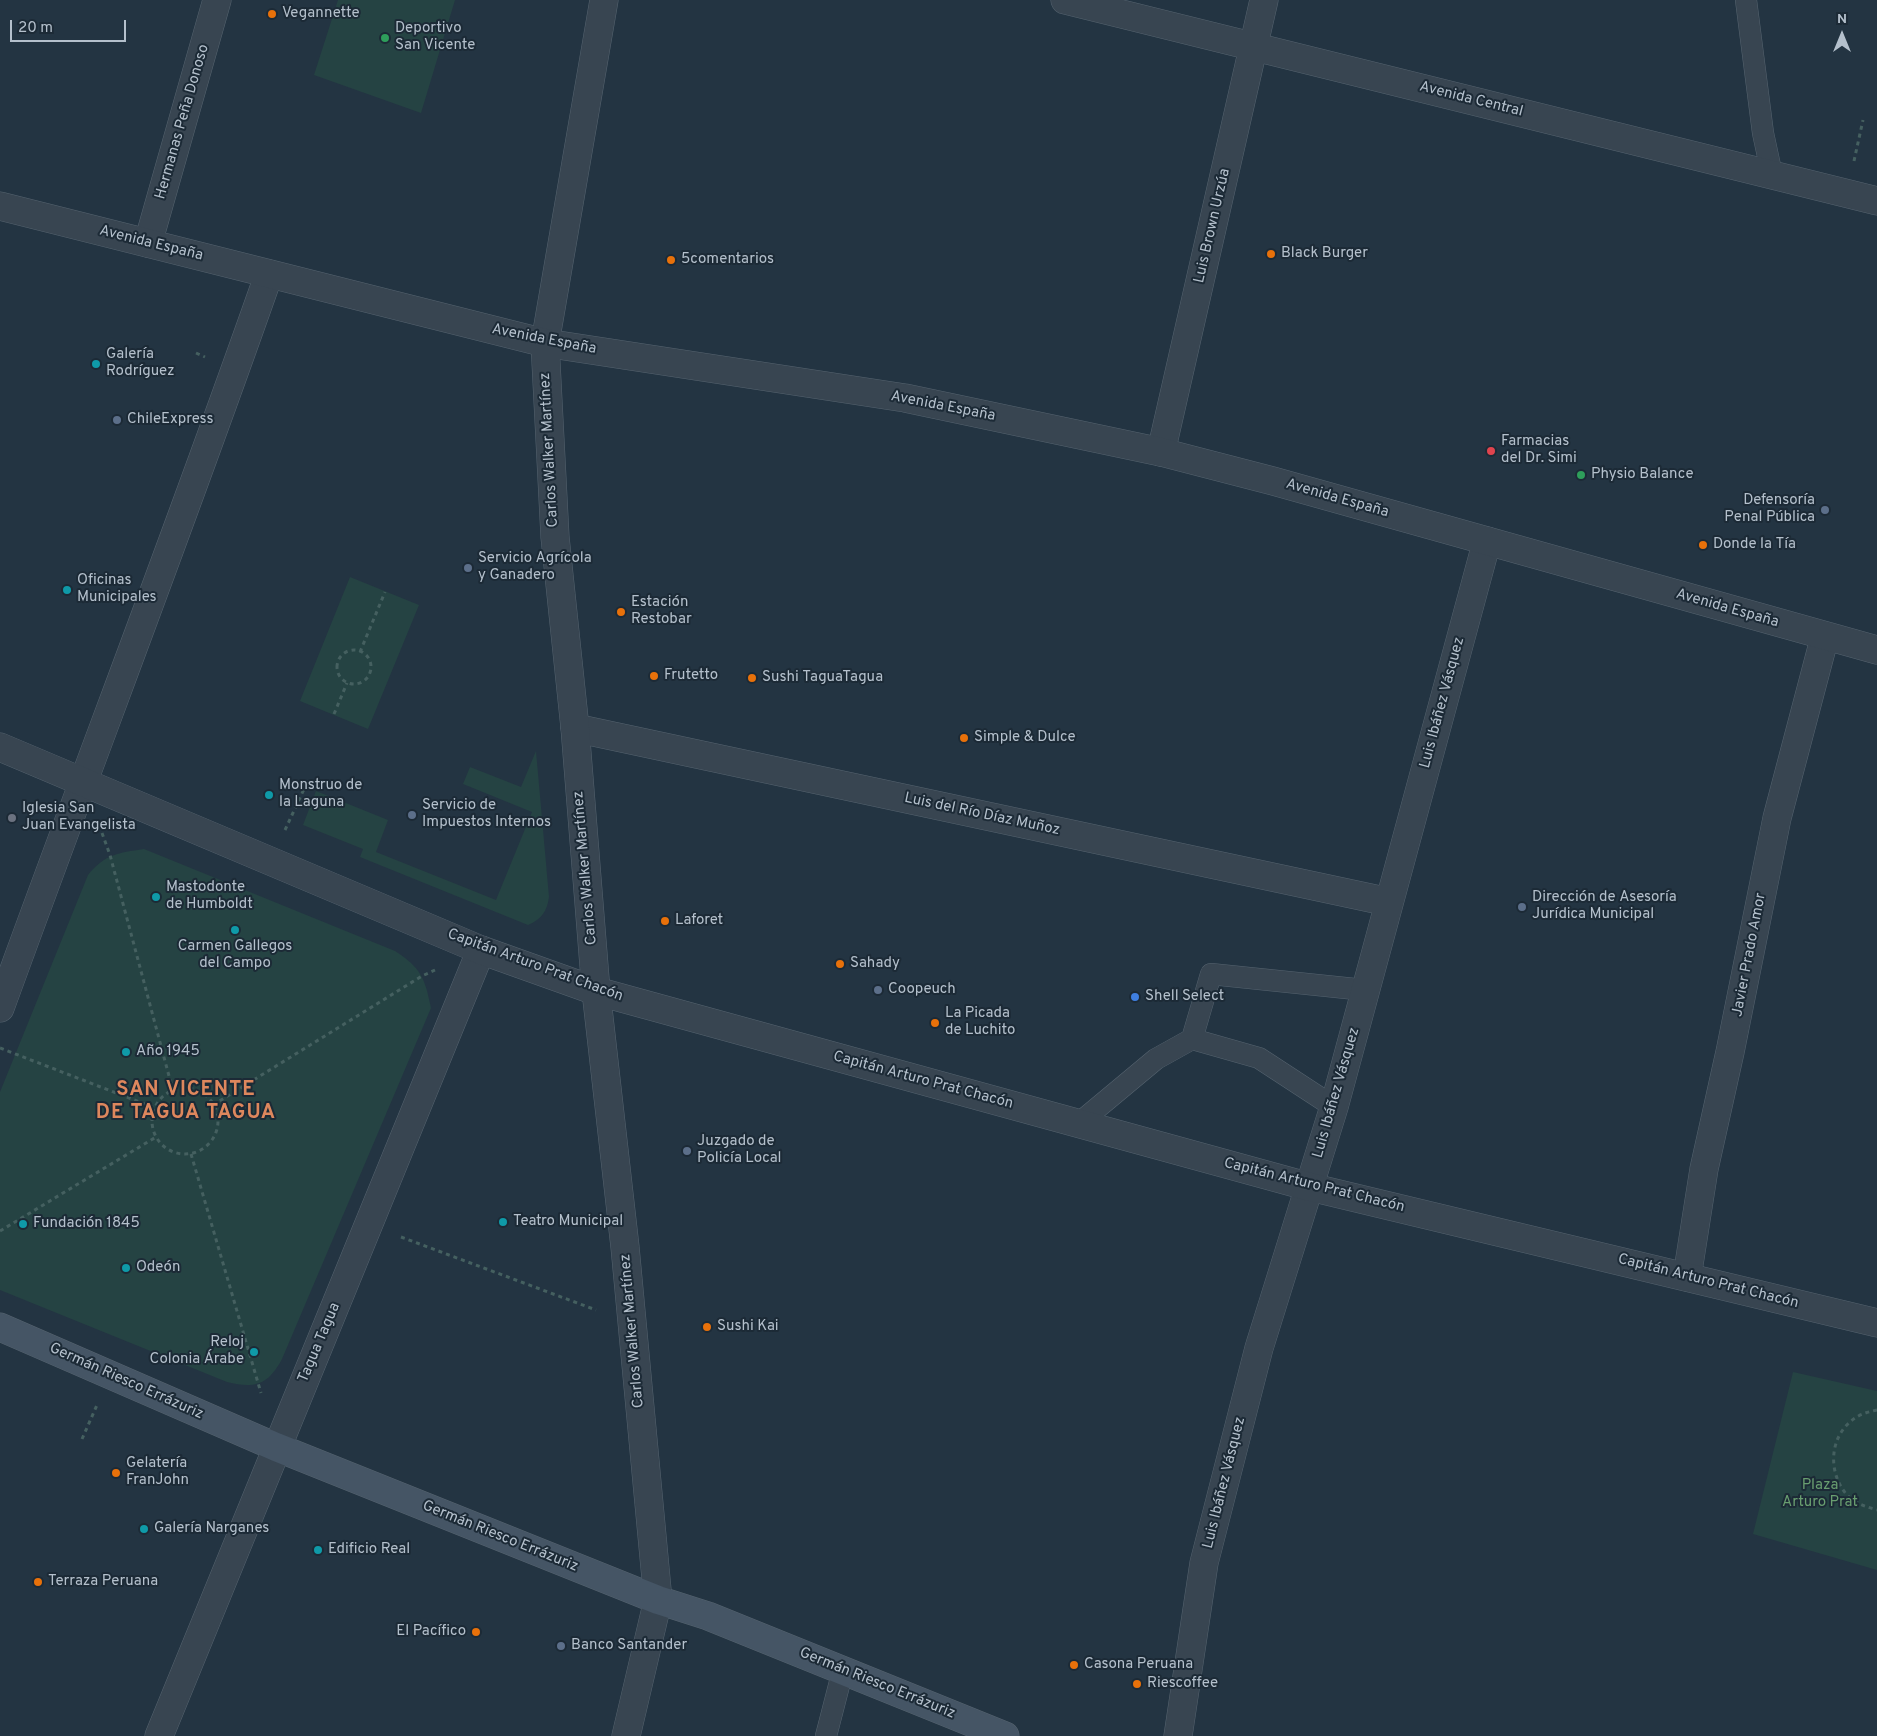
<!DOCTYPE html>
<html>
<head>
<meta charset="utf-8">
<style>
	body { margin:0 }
	#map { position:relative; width:1877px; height:1736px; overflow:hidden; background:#233442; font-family:Overpass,sans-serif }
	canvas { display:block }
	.north { position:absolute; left:1817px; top:10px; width:50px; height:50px; -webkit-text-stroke:4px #1c2a36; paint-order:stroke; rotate:0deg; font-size:14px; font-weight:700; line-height:20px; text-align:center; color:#b4c0cc }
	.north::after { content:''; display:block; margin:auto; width:18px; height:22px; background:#b4c0cc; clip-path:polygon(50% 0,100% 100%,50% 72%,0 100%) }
	.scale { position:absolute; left:10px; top:20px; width:116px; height:22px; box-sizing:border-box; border:2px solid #b4c0cc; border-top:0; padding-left:6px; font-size:15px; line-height:18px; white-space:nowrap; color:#b4c0cc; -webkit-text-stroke:4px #1c2a36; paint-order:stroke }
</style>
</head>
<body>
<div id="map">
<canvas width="1877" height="1736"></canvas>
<div class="north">N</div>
<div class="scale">20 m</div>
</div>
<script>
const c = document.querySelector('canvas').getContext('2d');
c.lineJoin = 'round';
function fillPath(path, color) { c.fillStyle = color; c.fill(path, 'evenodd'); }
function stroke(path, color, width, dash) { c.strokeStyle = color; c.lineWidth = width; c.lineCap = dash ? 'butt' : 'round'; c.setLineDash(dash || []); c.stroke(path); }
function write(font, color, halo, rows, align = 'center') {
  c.font = font + ' Overpass,sans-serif'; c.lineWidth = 4; c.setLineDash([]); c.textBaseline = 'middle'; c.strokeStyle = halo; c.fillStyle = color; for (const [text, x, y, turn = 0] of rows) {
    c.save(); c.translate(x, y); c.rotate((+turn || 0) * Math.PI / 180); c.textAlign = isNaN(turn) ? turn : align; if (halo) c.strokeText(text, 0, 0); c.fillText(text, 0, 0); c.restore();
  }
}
fillPath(new Path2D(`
	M 338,0 L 455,0 L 421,113 L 314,75 Z
	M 350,577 L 419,605 L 368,729 L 300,701 Z
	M 536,751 L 549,897 C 547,911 542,919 528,925 L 360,857 L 363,849 L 303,825 L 316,791 L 388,820 L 376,852 L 496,900 L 532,812 L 463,784 L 470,767 L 521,787 Z
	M 144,849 L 395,951 C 421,968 425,978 431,1008 L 282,1359 C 268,1385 255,1389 227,1382 L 0,1290 L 0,1092 L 88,875 C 105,854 118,853 144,849 Z
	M 1793,1372 L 1877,1391 L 1877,1570 L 1753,1534 Z`), '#254343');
const service = new Path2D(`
	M 1746,0 L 1763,133 L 1772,175
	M 1192,1039 L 1211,974 L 1365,990
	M 1078,1124 L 1156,1059 L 1192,1039 L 1259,1058 L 1334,1107
	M 826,1736 L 843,1670`);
const pedestrian = new Path2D(`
	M 148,243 L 217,0`);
const minor = new Path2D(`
	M 1065,0 L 1877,201
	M 545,343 L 604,0
	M 1161,452 L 1264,0
	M 575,728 L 1389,902
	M 0,1008 C 89,763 183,520 269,274
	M 1687,1277 L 1704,1169 L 1730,1052 L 1777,818 L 1825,636
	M 159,1736 C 265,1473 375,1212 481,950
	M 1178,1736 L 1204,1563 L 1259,1348 L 1334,1107 L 1487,541`);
const tertiary = new Path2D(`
	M 0,206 L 545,343 L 905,398 L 1161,452 L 1273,481 L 1877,650
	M 545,343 L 555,537 L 575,728 L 596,991 L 625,1247 L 658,1600 L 626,1736
	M 0,747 L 481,950 L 596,991 L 1310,1187 L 1877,1323`);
const secondary = new Path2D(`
	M 0,1327 L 276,1447 L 658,1600 L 708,1616 L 1005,1736`);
stroke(service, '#55636f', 22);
stroke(pedestrian, '#55636f', 29);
stroke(minor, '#55636f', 29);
stroke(tertiary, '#55636f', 29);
stroke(secondary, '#55636f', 29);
stroke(new Path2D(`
	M 1854,161 L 1863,120
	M 196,353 L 205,357
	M337 667a17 17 0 1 1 34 0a17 17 0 1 1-34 0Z
	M 360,652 L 385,592
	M 334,714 L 347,683
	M 285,830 L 305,787
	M 102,833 L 110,855 L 173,1091
	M 0,1048 L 155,1108
	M152 1121a33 33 0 1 1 66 0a33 33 0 1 1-66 0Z
	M 213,1105 L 422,976 L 435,970
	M 191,1154 L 261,1393
	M 0,1231 L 156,1137
	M 401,1237 L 596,1310
	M 1877,1410 C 1867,1412 1857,1415 1849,1423 C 1828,1442 1829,1477 1849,1497 C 1857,1504 1867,1507 1877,1510
	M 82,1439 L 97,1405`), '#456060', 3, [4, 4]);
stroke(service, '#384551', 21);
stroke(pedestrian, '#384551', 28);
stroke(minor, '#384551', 28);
stroke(tertiary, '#384551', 28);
stroke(secondary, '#455565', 28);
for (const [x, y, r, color] of [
	[272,14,5,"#e8710a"],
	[385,38,5,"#2e9e5b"],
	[1271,254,5,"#e8710a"],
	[671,260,5,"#e8710a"],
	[96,364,5,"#0f9aa8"],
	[117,420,5,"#5c6f8a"],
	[1491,451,5,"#e0444e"],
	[1581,475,5,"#2e9e5b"],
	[1825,510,5,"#5c6f8a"],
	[1703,545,5,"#e8710a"],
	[468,568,5,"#5c6f8a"],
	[67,590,5,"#0f9aa8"],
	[621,612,5,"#e8710a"],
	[654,676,5,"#e8710a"],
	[752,678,5,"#e8710a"],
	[964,738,5,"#e8710a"],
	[269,795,5,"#0f9aa8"],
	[412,815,5,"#5c6f8a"],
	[12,818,5,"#6b7280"],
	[156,897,5,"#0f9aa8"],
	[1522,907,5,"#5c6f8a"],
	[665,921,5,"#e8710a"],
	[235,930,5,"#0f9aa8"],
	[840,964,5,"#e8710a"],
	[878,990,5,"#5c6f8a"],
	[1135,997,5,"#3f7fe0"],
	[935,1023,5,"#e8710a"],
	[126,1052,5,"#0f9aa8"],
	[687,1151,5,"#5c6f8a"],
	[503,1222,5,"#0f9aa8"],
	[23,1224,5,"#0f9aa8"],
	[126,1268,5,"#0f9aa8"],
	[707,1327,5,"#e8710a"],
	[254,1352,5,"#0f9aa8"],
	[116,1473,5,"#e8710a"],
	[144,1529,5,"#0f9aa8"],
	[318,1550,5,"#0f9aa8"],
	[38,1582,5,"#e8710a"],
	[476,1632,5,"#e8710a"],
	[561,1646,5,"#5c6f8a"],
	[1074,1665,5,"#e8710a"],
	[1137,1684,5,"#e8710a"]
]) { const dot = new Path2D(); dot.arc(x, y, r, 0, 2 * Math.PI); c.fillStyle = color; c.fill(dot); stroke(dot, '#1c2a36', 2); }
write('15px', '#b4c0cc', '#1c2a36', [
	["Vegannette",282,14],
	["Deportivo",395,29],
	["San Vicente",395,46],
	["Black Burger",1281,254],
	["5comentarios",681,260],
	["Galería",106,355],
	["Rodríguez",106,372],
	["ChileExpress",127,420],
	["Farmacias",1501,442],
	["del Dr. Simi",1501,459],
	["Physio Balance",1591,475],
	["Defensoría",1815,501,"right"],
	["Penal Pública",1815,518,"right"],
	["Donde la Tía",1713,545],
	["Servicio Agrícola",478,559],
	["y Ganadero",478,576],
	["Oficinas",77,581],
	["Municipales",77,598],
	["Estación",631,603],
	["Restobar",631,620],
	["Frutetto",664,676],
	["Sushi TaguaTagua",762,678],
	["Simple & Dulce",974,738],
	["Monstruo de",279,786],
	["la Laguna",279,803],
	["Servicio de",422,806],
	["Impuestos Internos",422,823],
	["Iglesia San",22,809],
	["Juan Evangelista",22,826],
	["Mastodonte",166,888],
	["de Humboldt",166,905],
	["Dirección de Asesoría",1532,898],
	["Jurídica Municipal",1532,915],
	["Laforet",675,921],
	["Carmen Gallegos",235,947,"center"],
	["del Campo",235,964,"center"],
	["Sahady",850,964],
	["Coopeuch",888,990],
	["Shell Select",1145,997],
	["La Picada",945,1014],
	["de Luchito",945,1031],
	["Año 1945",136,1052],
	["Juzgado de",697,1142],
	["Policía Local",697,1159],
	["Teatro Municipal",513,1222],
	["Fundación 1845",33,1224],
	["Odeón",136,1268],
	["Sushi Kai",717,1327],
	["Reloj",244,1343,"right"],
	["Colonia Árabe",244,1360,"right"],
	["Gelatería",126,1464],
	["FranJohn",126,1481],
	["Galería Narganes",154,1529],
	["Edificio Real",328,1550],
	["Terraza Peruana",48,1582],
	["El Pacífico",466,1632,"right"],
	["Banco Santander",571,1646],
	["Casona Peruana",1084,1665],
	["Riescoffee",1147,1684]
], 'left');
write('15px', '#b4c0cc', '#1c2a36', [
	["Avenida Central",1471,100,14],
	["Hermanas Peña Donoso",183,122,-74],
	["Luis Brown Urzúa",1213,226,-77],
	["Avenida España",151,244,14],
	["Avenida España",544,340,11],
	["Avenida España",943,407,11],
	["Carlos Walker Martínez",550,450,-93],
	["Avenida España",1337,499,16],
	["Avenida España",1727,609,16],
	["Luis Ibáñez Vásquez",1443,703,-75],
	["Luis del Río Díaz Muñoz",982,815,12],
	["Carlos Walker Martínez",586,868,-95],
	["Javier Prado Amor",1750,955,-79],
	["Capitán Arturo Prat Chacón",535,966,20],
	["Capitán Arturo Prat Chacón",923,1081,15],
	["Luis Ibáñez Vásquez",1337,1093,-74],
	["Capitán Arturo Prat Chacón",1314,1186,14],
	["Capitán Arturo Prat Chacón",1708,1282,14],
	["Carlos Walker Martínez",633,1331,-95],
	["Tagua Tagua",320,1343,-67],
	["Germán Riesco Errázuriz",126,1382,24],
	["Luis Ibáñez Vásquez",1225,1483,-76],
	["Germán Riesco Errázuriz",500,1537,22],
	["Germán Riesco Errázuriz",877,1684,22]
]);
write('15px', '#699e70', '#1c2a36', [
	["Plaza",1820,1486],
	["Arturo Prat",1820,1503]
]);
c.letterSpacing = '1px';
write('bold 20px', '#de875d', '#1c2a36', [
	["SAN VICENTE",186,1091],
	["DE TAGUA TAGUA",186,1114]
]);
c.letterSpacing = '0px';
</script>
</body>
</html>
